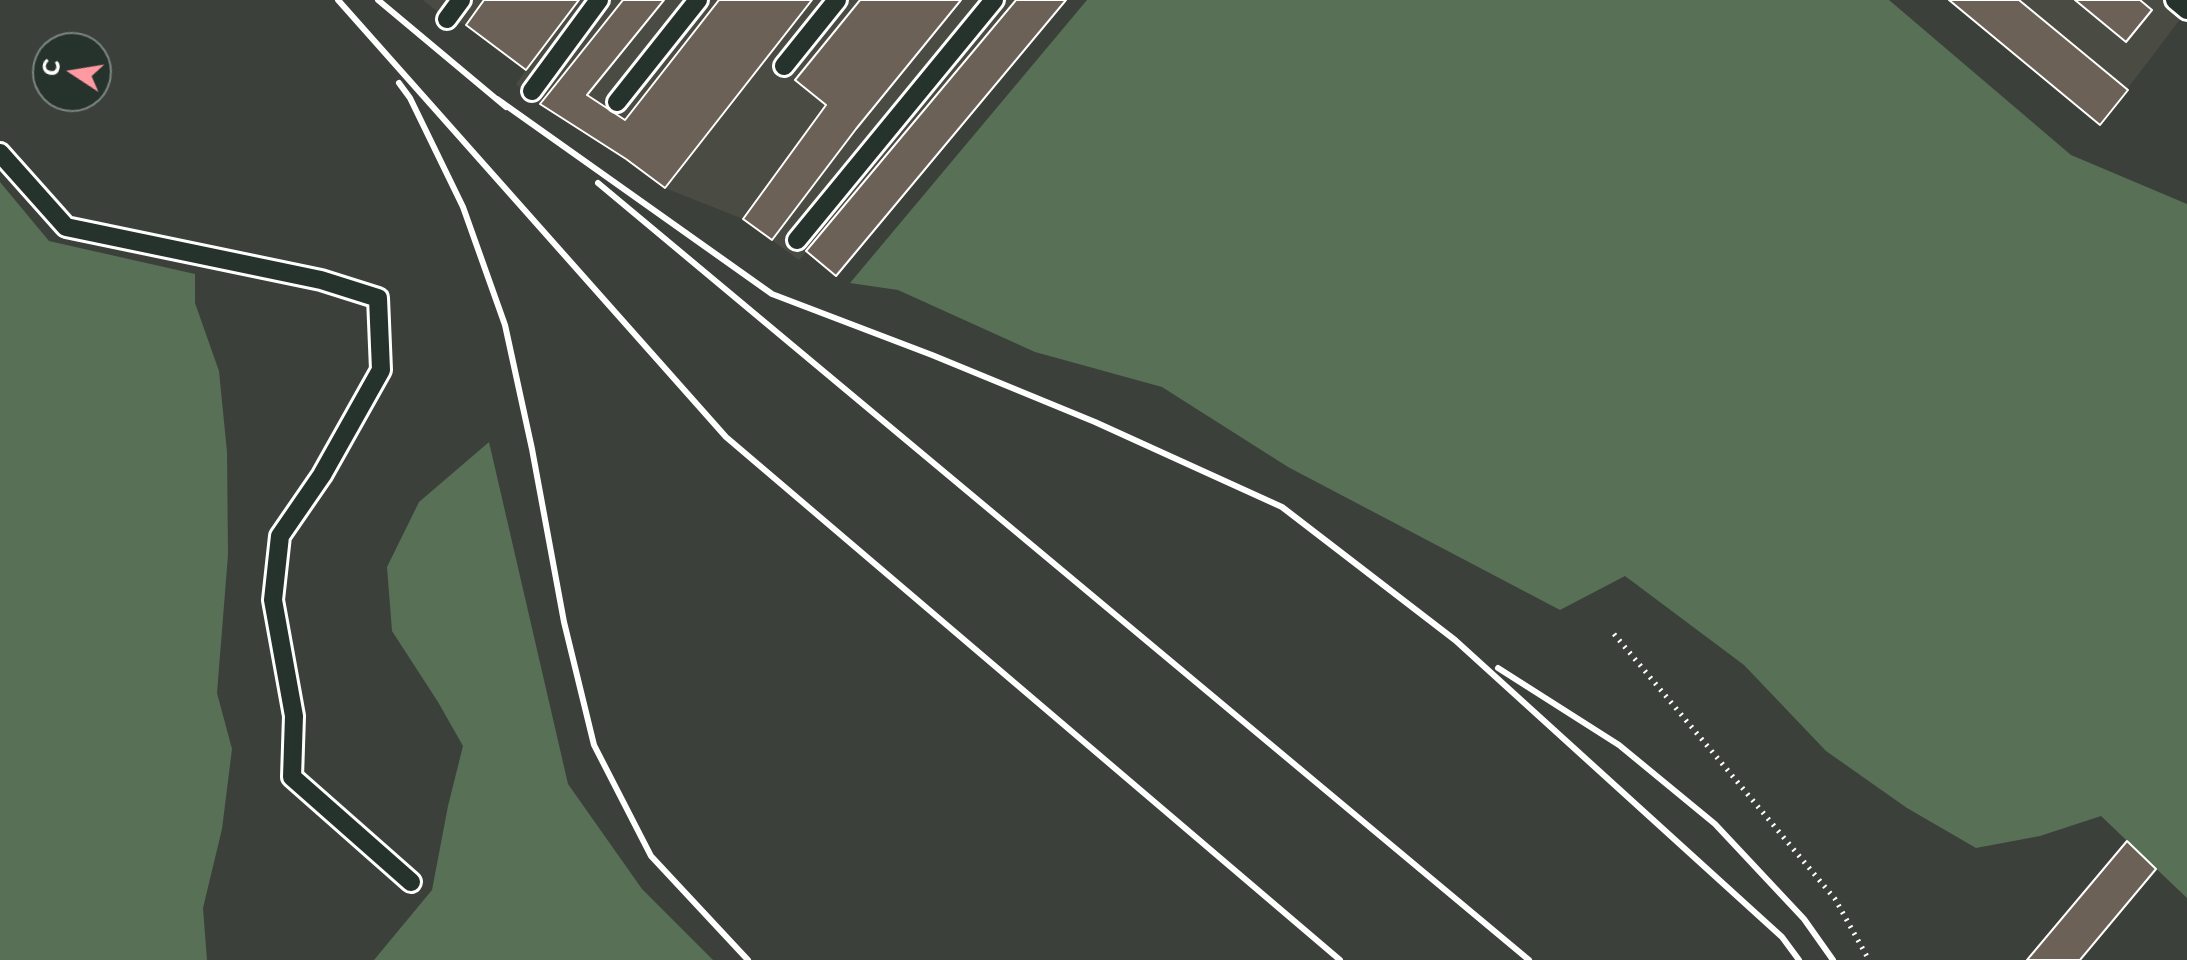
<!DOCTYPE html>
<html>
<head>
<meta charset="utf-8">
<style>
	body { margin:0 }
	#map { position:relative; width:2187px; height:960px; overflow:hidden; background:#3b413a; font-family:"Playpen Sans",sans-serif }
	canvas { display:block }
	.north { position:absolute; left:32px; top:32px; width:80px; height:80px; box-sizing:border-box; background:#26332d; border:2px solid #7d8581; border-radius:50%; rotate:282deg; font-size:22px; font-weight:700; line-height:32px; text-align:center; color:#fff }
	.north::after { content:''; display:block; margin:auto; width:28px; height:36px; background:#ff9aa2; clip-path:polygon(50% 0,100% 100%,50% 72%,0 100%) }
</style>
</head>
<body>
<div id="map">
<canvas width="2187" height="960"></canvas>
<div class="north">С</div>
</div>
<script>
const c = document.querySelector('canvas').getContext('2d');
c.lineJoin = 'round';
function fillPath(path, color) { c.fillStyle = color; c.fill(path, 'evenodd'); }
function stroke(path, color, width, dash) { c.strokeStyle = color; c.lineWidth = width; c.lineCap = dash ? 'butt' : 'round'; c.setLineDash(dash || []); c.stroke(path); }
fillPath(new Path2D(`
	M 423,0 L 1066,0 L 836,276 L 807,251 L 799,260 L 743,219 L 665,188 L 626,159 L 540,104 L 516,84 L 526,70 L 466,25 L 447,19 Z
	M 1949,0 L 2187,0 L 2187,10 L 2100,125 Z`), '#4a4b43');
fillPath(new Path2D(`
	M 1087,0 L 1889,0 L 2071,155 L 2187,204 L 2187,898 L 2101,816 L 2040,836 L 1976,848 L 1907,808 L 1826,751 L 1744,665 L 1625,576 L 1560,610 L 1288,467 L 1162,387 L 1035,352 L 898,290 L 850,283 Z
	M 0,182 L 49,241 L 195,274 L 195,303 L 219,371 L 227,452 L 228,555 L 217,693 L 232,749 L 222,829 L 203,908 L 207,960 L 0,960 Z
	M 489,442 L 568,784 L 642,889 L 713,960 L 374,960 L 432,890 L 448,806 L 463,746 L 438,702 L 392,631 L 387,567 L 419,502 Z`), '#587055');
const building = new Path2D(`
	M 484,0 L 579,0 L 526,70 L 466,25 Z
	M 623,0 L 664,0 L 587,95 L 625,120 L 719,0 L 812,0 L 665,188 L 626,159 L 540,104 Z
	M 860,0 L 961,0 L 856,129 L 772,240 L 743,219 L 826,105 L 795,80 Z
	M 1016,0 L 1066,0 L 836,276 L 806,251 Z
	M 1949,0 L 2019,0 L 2128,90 L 2100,125 Z
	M 2075,0 L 2140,0 L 2152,10 L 2126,42 Z
	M 2127,841 L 2156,869 L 2080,960 L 2027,960 Z`);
fillPath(building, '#6c6157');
stroke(building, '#fff', 2);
const lane = new Path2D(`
	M 2175,0 L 2187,10
	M 447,19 L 461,0
	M 784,66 L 837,0
	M 532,91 L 599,0
	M 617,102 L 698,0
	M 0,153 L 66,227 L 321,280 L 378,298 L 381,370 L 322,475 L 280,536 L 273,600 L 294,716 L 292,777 L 411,882
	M 797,240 L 994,0`);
stroke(lane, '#fff', 24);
stroke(new Path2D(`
	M 1614,634 L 1835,899 L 1869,960`), '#fff', 5, [2, 6]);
stroke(lane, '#26332d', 18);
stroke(new Path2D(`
	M 338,0 L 726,437 L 1340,960
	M 378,0 L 506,107
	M 399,83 L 410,98 L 463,207 L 505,325 L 532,449 L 564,622 L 594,745 L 651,856 L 748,960
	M 497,99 L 772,294 L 932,355 L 1095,422 L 1282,507 L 1455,640 L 1782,937 L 1799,960
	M 598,183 L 1529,960
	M 1498,668 L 1619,745 L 1715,824 L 1804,919 L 1833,960`), '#fff', 6);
</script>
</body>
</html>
